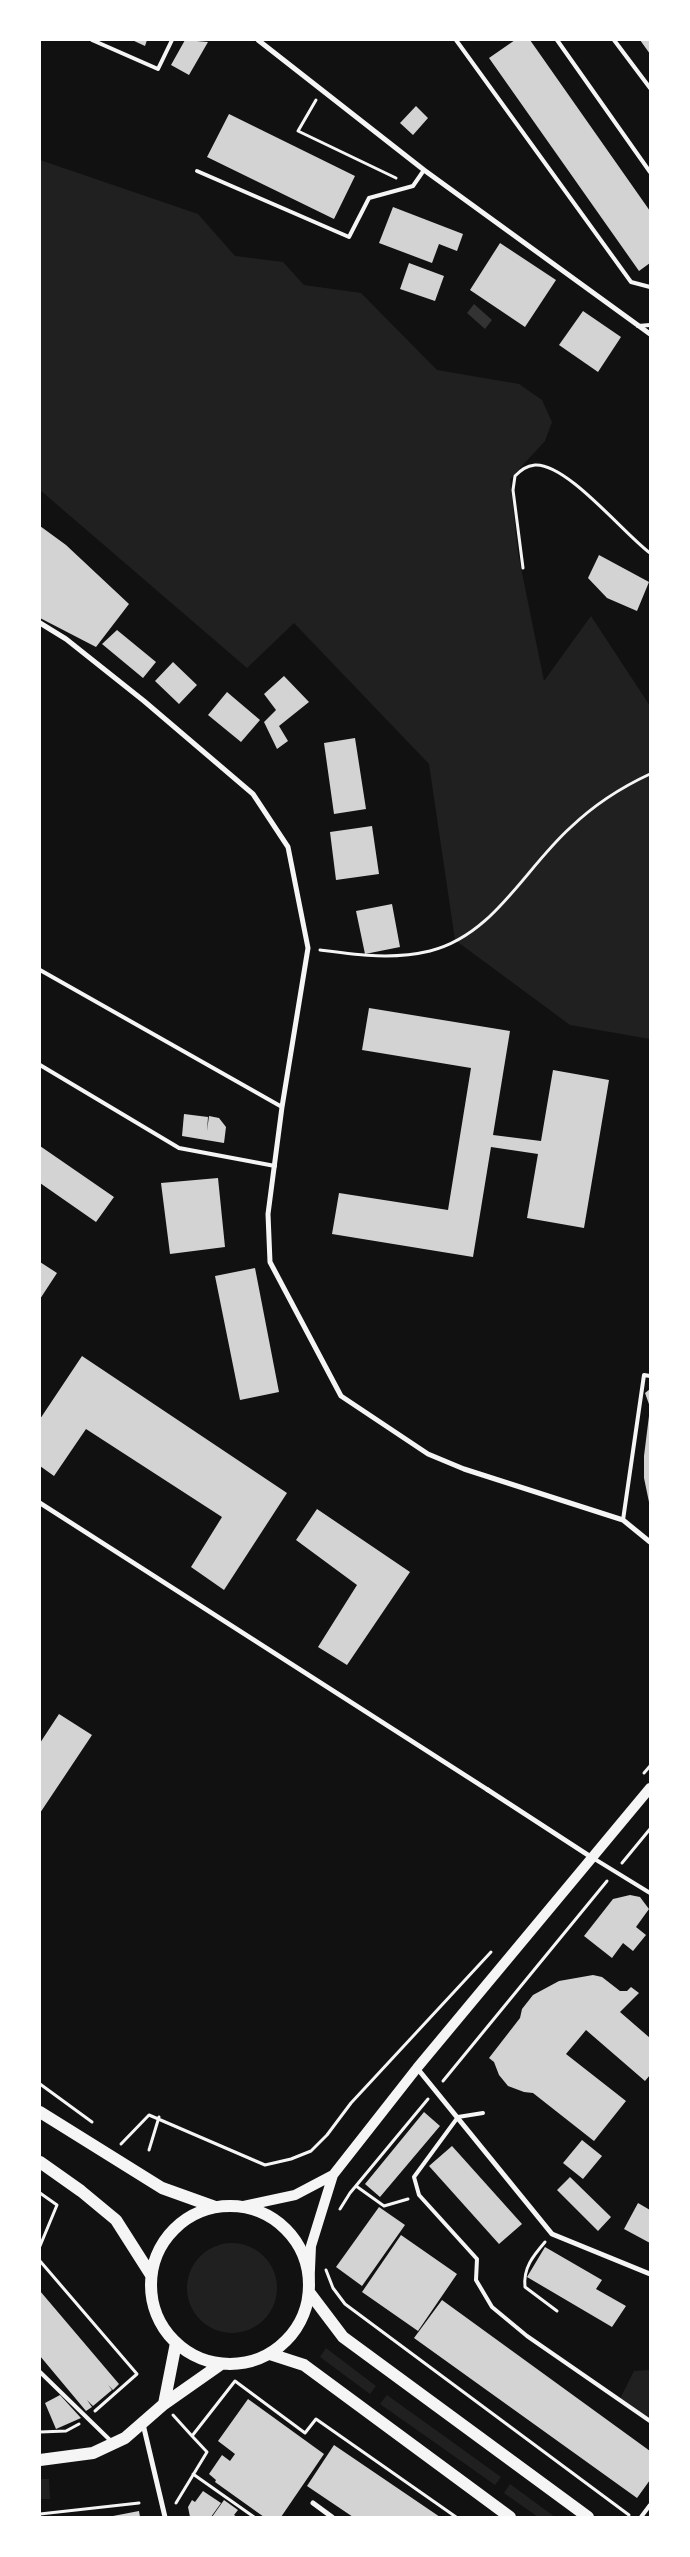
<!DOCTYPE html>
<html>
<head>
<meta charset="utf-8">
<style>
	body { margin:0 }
	#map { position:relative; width:690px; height:2557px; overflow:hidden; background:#111; font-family:Literata,serif }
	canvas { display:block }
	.frame { position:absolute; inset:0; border:41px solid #fff; pointer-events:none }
</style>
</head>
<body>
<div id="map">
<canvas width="690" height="2557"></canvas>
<div class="frame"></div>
</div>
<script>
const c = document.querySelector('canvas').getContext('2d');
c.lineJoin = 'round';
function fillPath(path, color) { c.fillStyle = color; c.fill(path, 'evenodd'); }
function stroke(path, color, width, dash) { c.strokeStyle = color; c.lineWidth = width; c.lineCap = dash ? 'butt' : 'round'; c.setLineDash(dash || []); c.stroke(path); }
fillPath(new Path2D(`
	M 40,160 L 198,214 L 235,256 L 283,262 L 304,285 L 361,293 L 437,370 L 519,384 L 542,400 L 552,422 L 545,441 L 510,479 L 518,553 L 544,681 L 591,616 L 650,706 L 650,1039 L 570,1025 L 455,940 L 429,764 L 294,623 L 247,668 L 40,490 Z
	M187 2288a45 45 0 1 1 90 0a45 45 0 1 1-90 0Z
	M 326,2348 L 376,2386 L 370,2394 L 320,2357 Z
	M 650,2370 L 650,2418 L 620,2399 L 634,2371 Z
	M 387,2395 L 501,2477 L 495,2485 L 380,2404 Z
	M 40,2479 L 49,2479 L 50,2499 L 40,2499 Z
	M 510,2484 L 555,2517 L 538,2517 L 504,2493 Z`), '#202020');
fillPath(new Path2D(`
	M 474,304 L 492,320 L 485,329 L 467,313 Z`), '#333');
fillPath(new Path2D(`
	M 132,40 L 147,40 L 145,46 Z
	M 185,40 L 208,42 L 189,75 L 171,65 Z
	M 515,40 L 530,40 L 650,211 L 650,263 L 639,271 L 489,58 Z
	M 640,40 L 650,40 L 650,54 Z
	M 416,106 L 428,118 L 413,135 L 400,123 Z
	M 229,114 L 355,176 L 334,219 L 207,157 Z
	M 393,207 L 463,234 L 457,251 L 439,244 L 432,263 L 379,243 Z
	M 500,243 L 556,280 L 525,327 L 470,290 Z
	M 409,263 L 444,276 L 435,301 L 400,289 Z
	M 583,311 L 621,337 L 598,372 L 559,345 Z
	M 40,526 L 66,545 L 129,604 L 96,647 L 40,618 Z
	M 599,555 L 649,582 L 637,611 L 607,598 L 588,578 Z
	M 117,630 L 156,662 L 143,678 L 102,644 Z
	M 173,662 L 197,685 L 179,704 L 155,681 Z
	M 284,676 L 309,702 L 279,726 L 288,741 L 277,749 L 264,722 L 276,710 L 264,694 Z
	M 227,692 L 260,720 L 241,742 L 208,715 Z
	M 355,738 L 366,809 L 334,814 L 324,743 Z
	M 372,826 L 379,874 L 336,880 L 330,832 Z
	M 392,904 L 400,947 L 365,954 L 356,911 Z
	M 369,1008 L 510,1031 L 493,1135 L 541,1141 L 553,1070 L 609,1080 L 584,1228 L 527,1218 L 538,1154 L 491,1147 L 473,1257 L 332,1234 L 339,1193 L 448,1210 L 471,1068 L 362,1050 Z
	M 184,1114 L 208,1117 L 207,1131 L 209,1116 L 219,1118 L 226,1127 L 224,1143 L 182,1136 Z
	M 40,1146 L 114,1197 L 96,1222 L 40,1183 Z
	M 218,1178 L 225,1247 L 170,1254 L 161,1183 Z
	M 40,1262 L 57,1273 L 40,1299 Z
	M 255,1268 L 279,1392 L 240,1400 L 215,1276 Z
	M 82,1356 L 287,1493 L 224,1590 L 191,1567 L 222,1517 L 86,1429 L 54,1476 L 40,1466 L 40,1419 Z
	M 650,1389 L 650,1407 L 645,1393 Z
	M 649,1416 L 650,1416 L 649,1502 L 644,1478 L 644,1456 Z
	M 317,1509 L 410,1572 L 347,1665 L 318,1647 L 357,1585 L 296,1540 Z
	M 59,1714 L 92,1735 L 40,1813 L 40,1743 Z
	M 630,1895 L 640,1897 L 649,1909 L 636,1927 L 646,1935 L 633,1951 L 623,1943 L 612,1958 L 584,1936 L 613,1899 Z
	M 593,1975 L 602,1977 L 620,1991 L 627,1991 L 631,1987 L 639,1993 L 620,2012 L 650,2038 L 650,2075 L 645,2081 L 586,2030 L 566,2054 L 626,2101 L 594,2141 L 533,2093 L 524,2092 L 508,2086 L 499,2075 L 494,2062 L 489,2058 L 520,2018 L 522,2009 L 533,1995 L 559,1981 Z
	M 424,2112 L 440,2126 L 380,2197 L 365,2184 Z
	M 582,2140 L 602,2156 L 583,2179 L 563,2163 Z
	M 452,2146 L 522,2224 L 499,2244 L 429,2166 Z
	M 570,2177 L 611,2217 L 598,2231 L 557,2190 Z
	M 638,2203 L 650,2210 L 650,2243 L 624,2229 Z
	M 379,2207 L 405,2225 L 362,2286 L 336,2267 Z
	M 401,2235 L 457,2274 L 418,2331 L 362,2292 Z
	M 545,2247 L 602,2280 L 596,2289 L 626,2306 L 612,2327 L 527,2277 Z
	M 40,2291 L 119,2384 L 113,2390 L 108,2385 L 112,2390 L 93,2406 L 87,2400 L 92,2407 L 86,2411 L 40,2356 Z
	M 442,2300 L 650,2451 L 650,2480 L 637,2498 L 414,2338 Z
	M 60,2395 L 81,2418 L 56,2429 L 45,2403 Z
	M 248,2399 L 324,2454 L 281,2517 L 264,2517 L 215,2482 L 216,2480 L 209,2474 L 222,2455 L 230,2461 L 235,2454 L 218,2441 Z
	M 334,2445 L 440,2517 L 353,2517 L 307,2486 Z
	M 203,2491 L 221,2503 L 211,2517 L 190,2517 L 188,2507 L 192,2500 L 195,2502 Z
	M 224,2500 L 238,2510 L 234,2515 L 237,2517 L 212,2517 Z
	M 139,2511 L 140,2517 L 113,2517 L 113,2516 Z`), '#d3d3d3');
stroke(new Path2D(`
	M 316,100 L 298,131 L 396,178
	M 523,568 L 513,490 L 515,476 C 521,470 526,466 535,465 C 567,463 624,534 650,553
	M 320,950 C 358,955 392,960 430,951 C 494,935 525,868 571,827 C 593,806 622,787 650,774
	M 644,1773 L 650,1766
	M 622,1863 L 650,1829
	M 443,2081 L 607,1881
	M 40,2084 L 92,2122
	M 121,2144 L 149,2115 L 265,2165 L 291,2159 L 311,2151 L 327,2135 L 351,2103 L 491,1952
	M 149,2150 L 159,2117
	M 356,2186 L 384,2206 L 408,2199
	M 40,2193 L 57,2205 L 40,2246
	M 340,2209 L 350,2193 L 428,2099
	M 545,2242 C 533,2256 523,2268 525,2287 L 557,2311
	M 40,2261 L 137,2374 L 95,2411
	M 326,2270 L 333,2288 L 345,2304 L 629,2515
	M 173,2415 L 192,2436 L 235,2381 L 305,2433 L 316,2419 L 456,2517
	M 40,2432 L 66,2431 L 79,2424
	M 193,2474 L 254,2517
	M 176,2503 L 207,2452 L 192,2436
	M 40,2514 L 139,2503`), '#f5f5f5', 3);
stroke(new Path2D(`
	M 92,40 L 158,69 L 172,40
	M 456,40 L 631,282 L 650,287
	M 557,40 L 650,172
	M 614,40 L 650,88
	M 197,171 L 349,237 L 369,198 L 413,186 L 424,170
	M 638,326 L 650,325
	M 40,970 L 282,1107
	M 40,1065 L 179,1148 L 275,1166
	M 623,1520 L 644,1375 L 650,1376
	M 593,1858 L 650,1893
	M 483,2113 L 458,2117 L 414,2177 L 419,2195 L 477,2259 L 476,2280 L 492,2307 L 527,2336 L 650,2421
	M 40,2372 L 112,2442
	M 641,2517 L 650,2505`), '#f5f5f5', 4);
stroke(new Path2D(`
	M 40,1503 L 488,1790`), '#f5f5f5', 4.5);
stroke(new Path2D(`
	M 258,40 L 424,170 L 650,334
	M 40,623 L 66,639 L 144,701 L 253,794 L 288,847 L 308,948 L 282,1107 L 268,1214 L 270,1262 L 341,1396 L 428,1454 L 464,1469 L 623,1520 L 650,1542
	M 488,1790 L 591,1857
	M 417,2068 L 552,2234 L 650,2274
	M 143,2424 L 165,2517
	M 313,2503 L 332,2517`), '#f5f5f5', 5);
stroke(new Path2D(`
	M 239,2207 L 295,2195 L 333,2175
	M 309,2292 L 311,2246 L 333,2175 L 417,2068 L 650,1788`), '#f5f5f5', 10);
stroke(new Path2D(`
	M 40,2112 L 162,2188 L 215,2207
	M 40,2162 L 81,2191 L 116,2220 L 151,2275
	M151 2285a79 79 0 1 1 158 0a79 79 0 1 1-158 0Z
	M 309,2292 L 343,2337 L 588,2517
	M 270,2354 L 304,2365 L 510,2517
	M 164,2404 L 176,2343
	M 40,2460 L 93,2453 L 125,2438 L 164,2404 L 221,2364`), '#f5f5f5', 12);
</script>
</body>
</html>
